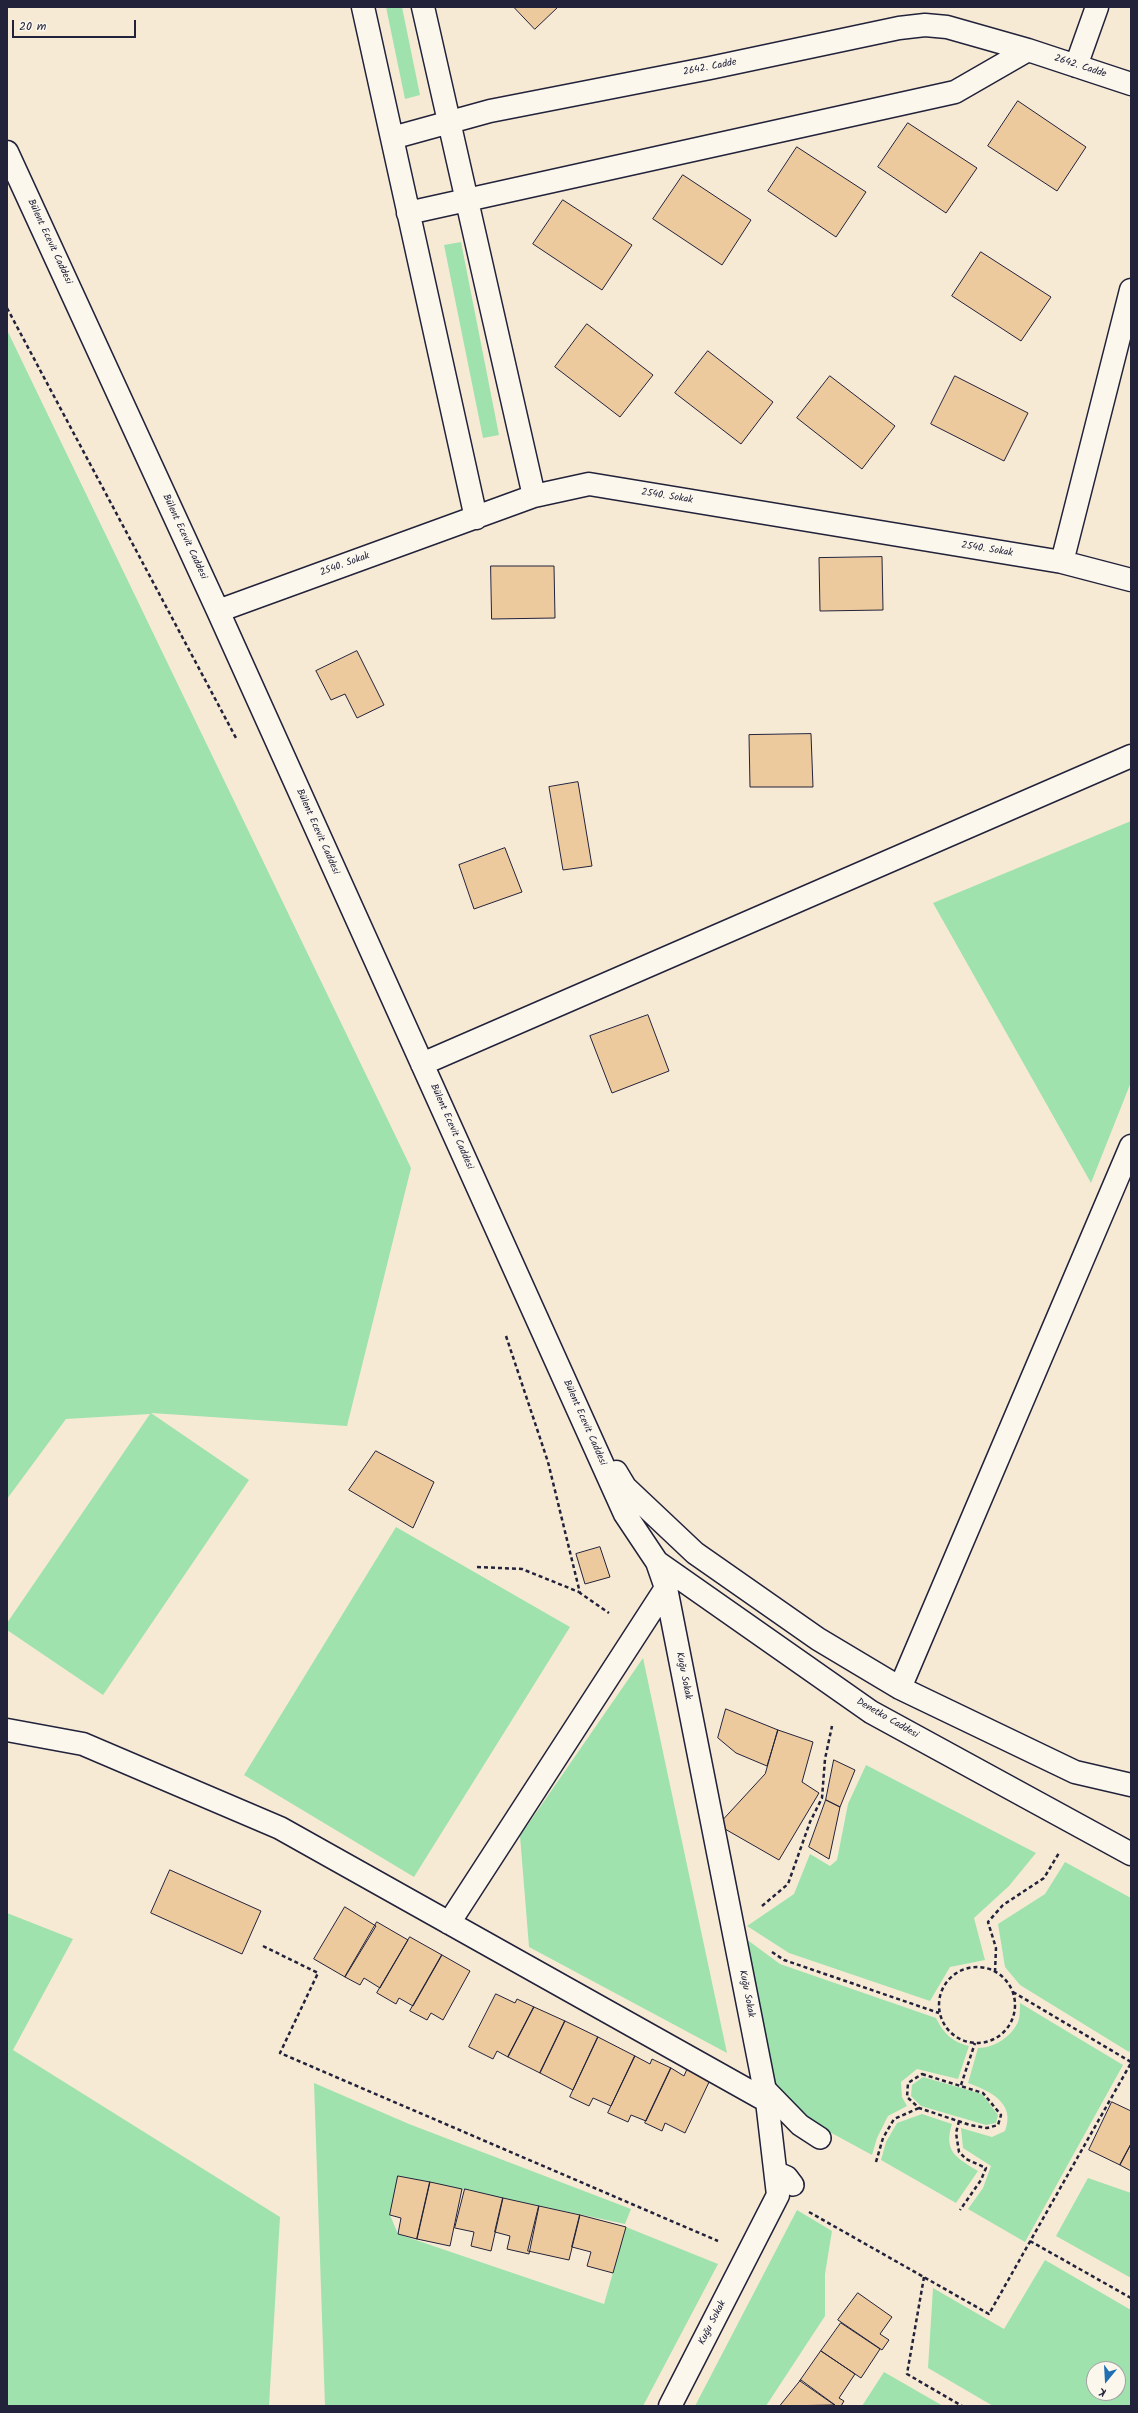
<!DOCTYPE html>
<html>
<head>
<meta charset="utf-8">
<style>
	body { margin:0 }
	#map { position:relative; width:1138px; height:2413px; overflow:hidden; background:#f7ead5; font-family:Kalam,sans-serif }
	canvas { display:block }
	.frame { position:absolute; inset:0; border:8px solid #22223b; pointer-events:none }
	.north { position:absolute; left:1086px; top:2361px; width:40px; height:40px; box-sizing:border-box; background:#fbf7ec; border:1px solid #a4a2a5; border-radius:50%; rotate:198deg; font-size:11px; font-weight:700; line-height:16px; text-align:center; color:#22223b }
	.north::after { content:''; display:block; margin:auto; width:14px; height:18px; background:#1f6fb2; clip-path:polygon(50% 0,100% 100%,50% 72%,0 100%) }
	.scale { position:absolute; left:12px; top:20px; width:124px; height:18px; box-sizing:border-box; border:2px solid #22223b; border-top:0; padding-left:5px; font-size:12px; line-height:14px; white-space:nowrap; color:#22223b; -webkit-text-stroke:3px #fbf7ec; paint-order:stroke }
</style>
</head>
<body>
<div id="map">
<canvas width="1138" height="2413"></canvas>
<div class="frame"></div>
<div class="north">K</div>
<div class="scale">20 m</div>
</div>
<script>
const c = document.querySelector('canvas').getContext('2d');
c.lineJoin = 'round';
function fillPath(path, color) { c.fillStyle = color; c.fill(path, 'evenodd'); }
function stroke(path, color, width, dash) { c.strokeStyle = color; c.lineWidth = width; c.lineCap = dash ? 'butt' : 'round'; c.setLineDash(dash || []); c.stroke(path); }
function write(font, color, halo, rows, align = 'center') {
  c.font = font + ' Kalam,sans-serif'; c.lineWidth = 4; c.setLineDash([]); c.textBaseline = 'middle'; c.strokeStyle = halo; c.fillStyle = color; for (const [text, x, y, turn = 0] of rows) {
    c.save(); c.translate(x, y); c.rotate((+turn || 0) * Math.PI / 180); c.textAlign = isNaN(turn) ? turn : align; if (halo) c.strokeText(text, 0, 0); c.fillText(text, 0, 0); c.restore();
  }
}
fillPath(new Path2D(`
	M 386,7 L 402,7 L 420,95 L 405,99 Z
	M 461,242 L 499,435 L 483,438 L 444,245 Z
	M 7,330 L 411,1168 L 347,1426 L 151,1413 L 249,1480 L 103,1695 L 7,1630 L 7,1623 L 150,1414 L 66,1419 L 7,1499 Z
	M 1131,821 L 1131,1082 L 1091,1183 L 933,903 Z
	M 396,1527 L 570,1627 L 414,1877 L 244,1775 Z
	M 643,1658 L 727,2053 L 529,1947 L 520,1836 Z
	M 866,1765 L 1036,1853 L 1009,1886 L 974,1918 L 985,1960 L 950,1967 L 930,2001 L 789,1953 L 747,1926 L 794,1894 L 810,1854 L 830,1866 L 837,1860 L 848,1804 Z
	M 1065,1862 L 1131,1898 L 1131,2048 L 1129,2052 L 1020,1985 L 1005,1967 L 998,1924 L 1045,1894 Z
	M 7,1913 L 73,1939 L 13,2050 L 280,2217 L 269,2406 L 7,2406 Z
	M 738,1933 L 780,1964 L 936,2018 C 944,2034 952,2042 969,2046 L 958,2079 L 917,2069 L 901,2082 L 902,2097 L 907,2106 L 888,2116 L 877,2138 L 872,2155 L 826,2130 L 810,2125 L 768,2085 Z
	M 1020,2003 L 1123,2065 L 1025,2242 L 968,2209 L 983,2188 L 991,2166 L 963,2148 L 961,2128 L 992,2137 L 1005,2131 C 1016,2103 990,2091 968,2083 L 978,2048 C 994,2048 1011,2037 1018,2022 C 1020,2017 1020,2009 1020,2003 Z
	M 923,2077 L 982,2094 L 998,2115 L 996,2123 L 986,2125 L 921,2106 L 911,2096 L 912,2085 Z
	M 314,2083 L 409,2124 L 631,2209 L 625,2224 L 399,2176 L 390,2215 L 398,2234 L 604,2304 L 626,2227 L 718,2264 L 643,2406 L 325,2406 Z
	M 922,2114 L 952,2124 C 943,2152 957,2158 978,2171 L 956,2203 L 881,2160 L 886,2142 L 897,2123 Z
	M 1088,2178 L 1131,2193 L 1131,2278 L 1056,2236 Z
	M 797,2210 L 832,2231 L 825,2274 L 825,2316 L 766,2406 L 695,2406 Z
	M 1045,2260 L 1131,2310 L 1131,2406 L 993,2406 L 928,2368 L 933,2288 L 1004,2329 ZM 1094,2369 L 1118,2369 L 1118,2393 L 1094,2393 Z
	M 884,2372 L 943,2406 L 862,2406 Z`), '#9fe2ae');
const building = new Path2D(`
	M 514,7 L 558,7 L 535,29 Z
	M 1018,101 L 1086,147 L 1057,191 L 988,146 Z
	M 908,123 L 977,168 L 946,213 L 878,167 Z
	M 797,147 L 866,192 L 836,237 L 768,191 Z
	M 683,175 L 751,220 L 722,265 L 653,219 Z
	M 563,200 L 632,245 L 602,290 L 533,244 Z
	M 981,252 L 1051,297 L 1021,341 L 952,296 Z
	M 587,324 L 653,375 L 620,417 L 555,367 Z
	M 708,351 L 773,402 L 741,444 L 675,393 Z
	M 830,376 L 895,426 L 862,469 L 797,418 Z
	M 955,376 L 1028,413 L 1004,461 L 931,424 Z
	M 882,557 L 883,610 L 820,611 L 819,558 Z
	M 491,566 L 554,566 L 555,618 L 492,619 Z
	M 357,651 L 384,705 L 357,718 L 345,694 L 331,700 L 316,671 Z
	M 811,734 L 813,787 L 750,787 L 749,735 Z
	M 578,782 L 592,866 L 563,870 L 549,787 Z
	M 505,848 L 522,892 L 474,909 L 459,865 Z
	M 648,1015 L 669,1071 L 612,1093 L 590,1036 Z
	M 376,1451 L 434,1482 L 413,1528 L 349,1490 Z
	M 600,1547 L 610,1577 L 585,1584 L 576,1554 Z
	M 726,1709 L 778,1730 L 767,1766 L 736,1753 L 718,1738 Z
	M 778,1730 L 813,1742 L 802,1782 L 819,1793 L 779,1860 L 718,1825 L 765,1774 Z
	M 834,1760 L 855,1770 L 840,1807 L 826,1800 Z
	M 826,1800 L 840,1807 L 829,1859 L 809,1847 Z
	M 170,1870 L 261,1911 L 242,1954 L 151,1913 Z
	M 345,1907 L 376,1926 L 345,1977 L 314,1959 Z
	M 377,1922 L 408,1940 L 380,1988 L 364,1978 L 360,1985 L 345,1977 Z
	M 410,1937 L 442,1955 L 413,2006 L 399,1998 L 396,2004 L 377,1993 Z
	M 442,1955 L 470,1971 L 443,2020 L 431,2013 L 427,2020 L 410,2011 Z
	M 496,1994 L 515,2003 L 517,1999 L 534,2007 L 508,2057 L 497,2051 L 493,2059 L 469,2047 Z
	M 534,2007 L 565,2021 L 540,2073 L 508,2057 Z
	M 565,2021 L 598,2037 L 573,2090 L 540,2073 Z
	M 598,2037 L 635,2056 L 611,2106 L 593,2098 L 589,2106 L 570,2097 Z
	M 635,2056 L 650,2064 L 652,2059 L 671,2068 L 646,2121 L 631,2115 L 628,2122 L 608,2113 Z
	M 671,2068 L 684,2076 L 687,2069 L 710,2080 L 685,2133 L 665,2123 L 662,2131 L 645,2123 Z
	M 1112,2102 L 1131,2111 L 1131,2144 L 1120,2165 L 1089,2150 Z
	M 1131,2144 L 1131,2171 L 1120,2165 Z
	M 398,2176 L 430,2182 L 417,2239 L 398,2234 L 401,2218 L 390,2215 Z
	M 430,2182 L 462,2189 L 450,2246 L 417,2239 Z
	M 465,2189 L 503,2198 L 491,2251 L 471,2246 L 474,2232 L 455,2228 Z
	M 503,2198 L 539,2206 L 529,2254 L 507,2249 L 510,2236 L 495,2232 Z
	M 539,2206 L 580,2215 L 569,2260 L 528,2251 Z
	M 580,2215 L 626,2227 L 613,2273 L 587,2266 L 591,2252 L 572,2247 Z
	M 858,2293 L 892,2317 L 880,2334 L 889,2340 L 882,2350 L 838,2320 Z
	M 841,2323 L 880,2349 L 861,2378 L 821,2351 Z
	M 821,2351 L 855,2374 L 839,2398 L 844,2401 L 841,2406 L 836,2406 L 800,2381 Z
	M 801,2380 L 835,2405 L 780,2406 Z`);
fillPath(building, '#edca9e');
stroke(building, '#22223b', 1);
const service = new Path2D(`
	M 764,2088 L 800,2125 L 820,2138
	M 777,2176 L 780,2174 L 787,2177 L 793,2185`);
const minor = new Path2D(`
	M 363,7 L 476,518
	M 423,7 L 534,496
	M 1076,66 L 1097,7
	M 392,138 L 490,111 L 710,68 L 899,28 L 925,25 L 947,27 L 1028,50 L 1131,84
	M 7,152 L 218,611 L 625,1514 L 657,1562 L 666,1588 L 767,2101 L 778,2195 L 670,2406
	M 408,213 L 955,92 L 1028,50
	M 1062,562 L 1131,290
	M 218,611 L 534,496 L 589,484 L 1062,562 L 1131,580
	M 422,1064 L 1131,756
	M 616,1472 L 625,1487 L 695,1553 L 818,1639 L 900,1688 L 1075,1772 L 1131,1785
	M 657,1562 L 871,1712 L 1131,1854
	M 900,1688 L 1131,1146
	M 7,1730 L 83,1744 L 280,1828 L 767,2101
	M 449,1923 L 666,1588`);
stroke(service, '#22223b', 24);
stroke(minor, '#22223b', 25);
stroke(new Path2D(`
	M 7,308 L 236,738
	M 506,1336 L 548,1462 L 580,1593 L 609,1613
	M 477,1567 L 522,1569 L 579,1592
	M 762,1906 L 788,1884 L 810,1822 L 822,1798 L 825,1759 L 832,1726
	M 263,1946 L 318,1973 L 280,2053 L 718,2241
	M 772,1952 L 784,1960 L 939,2013
	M939 2005a38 38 0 1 1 76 0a38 38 0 1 1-76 0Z
	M 995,1972 L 996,1948 L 988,1922 L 1003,1905 L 1044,1878 L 1059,1853
	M 1013,1992 L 1131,2062
	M 922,2074 L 983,2093 L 1001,2115 L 998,2125 L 987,2128 L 970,2125 L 919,2108 L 907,2097 L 908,2083 Z
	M 961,2085 L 975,2043
	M 959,2121 L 956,2133 L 959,2152 L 966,2159 L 986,2168 L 981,2180 L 960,2210
	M 876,2162 L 883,2138 L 894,2119 L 919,2108
	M 809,2212 L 989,2314 L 1131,2063
	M 1030,2241 L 1131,2298
	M 924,2277 L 907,2374 L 962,2406`), '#22223b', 2.5, [4, 3]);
stroke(service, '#fbf7ec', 21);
stroke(minor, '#fbf7ec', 22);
write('10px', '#22223b', '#fbf7ec', [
	["2642. Cadde",1080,67,18],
	["2642. Cadde",710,68,-11],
	["Bülent Ecevit Caddesi",49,242,65],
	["2540. Sokak",667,497,9],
	["Bülent Ecevit Caddesi",184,537,65],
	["2540. Sokak",987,550,9],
	["2540. Sokak",345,565,-20],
	["Bülent Ecevit Caddesi",317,832,66],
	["Bülent Ecevit Caddesi",451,1127,66],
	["Bülent Ecevit Caddesi",584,1423,66],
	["Kuğu Sokak",683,1676,79],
	["Denetko Caddesi",887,1719,30],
	["Kuğu Sokak",746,1994,79],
	["Kuğu Sokak",713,2323,-63]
]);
</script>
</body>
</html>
